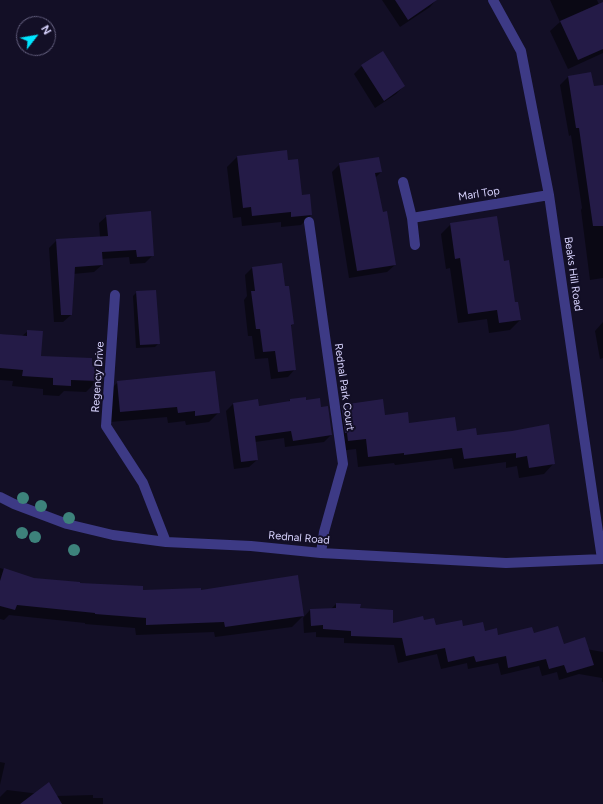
<!DOCTYPE html>
<html>
<head>
<meta charset="utf-8">
<style>
	body { margin:0 }
	#map { position:relative; width:603px; height:804px; overflow:hidden; background:#130f26; font-family:Figtree,sans-serif }
	canvas { display:block }
	.north { position:absolute; left:16px; top:16px; width:40px; height:40px; box-sizing:border-box; background:#130f26; border:1px solid #625e7d; border-radius:50%; rotate:59deg; font-size:11px; font-weight:700; line-height:16px; text-align:center; color:#d9d4ff }
	.north::after { content:''; display:block; margin:auto; width:14px; height:18px; background:#00e5ff; clip-path:polygon(50% 0,100% 100%,50% 72%,0 100%) }
</style>
</head>
<body>
<div id="map">
<canvas width="603" height="804"></canvas>
<div class="north">N</div>
</div>
<script>
const c = document.querySelector('canvas').getContext('2d');
c.lineJoin = 'round';
function fillPath(path, color) { c.fillStyle = color; c.fill(path, 'evenodd'); }
function stroke(path, color, width, dash) { c.strokeStyle = color; c.lineWidth = width; c.lineCap = dash ? 'butt' : 'round'; c.setLineDash(dash || []); c.stroke(path); }
function write(font, color, halo, rows, align = 'center') {
  c.font = font + ' Figtree,sans-serif'; c.lineWidth = 4; c.setLineDash([]); c.textBaseline = 'middle'; c.strokeStyle = halo; c.fillStyle = color; for (const [text, x, y, turn = 0] of rows) {
    c.save(); c.translate(x, y); c.rotate((+turn || 0) * Math.PI / 180); c.textAlign = isNaN(turn) ? turn : align; if (halo) c.strokeText(text, 0, 0); c.fillText(text, 0, 0); c.restore();
  }
}
fillPath(new Path2D(`
	M 382,0 L 436,0 L 430,7 L 400,27 Z
	M 550,0 L 597,0 L 603,14 L 603,53 L 568,69 L 550,31 L 560,22 Z
	M 362,66 L 404,86 L 396,94 L 375,108 L 354,74 Z
	M 590,74 L 593,88 L 603,98 L 603,278 L 590,280 L 581,210 L 582,208 L 571,135 L 569,136 L 560,85 L 568,77 Z
	M 237,157 L 287,161 L 301,196 L 311,215 L 301,225 L 281,227 L 281,222 L 242,226 L 241,217 L 233,218 L 227,167 Z
	M 340,164 L 381,172 L 375,178 L 382,213 L 395,265 L 387,272 L 349,278 L 332,172 Z
	M 107,216 L 153,255 L 145,263 L 130,264 L 129,257 L 101,259 L 102,265 L 94,272 L 73,274 L 71,315 L 63,322 L 54,322 L 49,248 L 57,240 L 100,237 L 99,223 Z
	M 451,224 L 503,262 L 520,320 L 510,330 L 489,333 L 487,319 L 458,323 L 450,268 L 446,269 L 441,234 Z
	M 252,268 L 284,287 L 293,324 L 290,327 L 295,369 L 288,377 L 271,379 L 268,358 L 255,359 L 252,336 L 248,336 L 244,300 L 247,296 L 245,275 Z
	M 137,292 L 159,343 L 155,347 L 136,348 L 133,296 Z
	M 603,322 L 603,358 L 600,359 L 595,331 Z
	M 28,331 L 40,357 L 91,366 L 97,381 L 86,392 L 64,391 L 59,396 L 43,395 L 43,389 L 12,386 L 13,381 L 0,380 L 0,334 L 22,336 Z
	M 118,382 L 219,412 L 209,422 L 186,425 L 185,421 L 168,423 L 167,417 L 110,422 L 108,392 Z
	M 290,400 L 305,401 L 331,435 L 324,442 L 285,447 L 284,438 L 255,442 L 257,460 L 249,467 L 234,469 L 226,411 L 233,404 L 257,401 L 258,407 L 287,403 Z
	M 342,406 L 384,416 L 408,424 L 477,436 L 554,463 L 544,474 L 519,478 L 517,466 L 506,468 L 506,462 L 454,469 L 452,458 L 395,465 L 394,463 L 358,467 L 356,449 L 338,451 L 331,416 Z
	M 0,568 L 34,579 L 142,591 L 200,591 L 298,576 L 303,618 L 310,610 L 331,609 L 336,604 L 359,609 L 391,625 L 423,621 L 435,627 L 462,628 L 498,636 L 533,635 L 563,645 L 603,652 L 603,682 L 602,682 L 602,678 L 579,674 L 559,680 L 557,672 L 542,676 L 539,666 L 501,675 L 498,663 L 468,669 L 467,663 L 441,669 L 437,654 L 398,663 L 394,645 L 344,643 L 344,638 L 316,637 L 316,632 L 304,633 L 303,616 L 292,627 L 215,637 L 214,632 L 136,635 L 135,628 L 85,624 L 85,623 L 9,615 L 4,620 L 0,619 Z
	M 0,762 L 5,763 L 0,785 Z
	M 7,790 L 56,796 L 93,795 L 93,798 L 103,798 L 103,804 L 0,804 L 0,797 Z`), '#0007');
fillPath(new Path2D(`
	M 395,0 L 437,0 L 408,20 Z
	M 603,2 L 603,49 L 578,60 L 560,21 Z
	M 383,51 L 405,86 L 384,101 L 361,65 Z
	M 591,72 L 594,86 L 603,85 L 603,226 L 593,226 L 579,128 L 576,128 L 568,76 Z
	M 287,150 L 288,160 L 298,159 L 302,195 L 310,194 L 312,215 L 291,217 L 291,212 L 252,216 L 251,207 L 243,208 L 237,156 Z
	M 379,157 L 382,172 L 375,173 L 383,212 L 387,211 L 396,265 L 357,271 L 339,163 Z
	M 151,211 L 154,256 L 137,257 L 136,250 L 102,252 L 103,265 L 75,267 L 72,315 L 61,315 L 56,239 L 108,236 L 106,215 Z
	M 497,216 L 504,261 L 509,260 L 515,302 L 518,302 L 521,320 L 499,323 L 497,310 L 468,314 L 460,258 L 455,259 L 450,223 Z
	M 282,263 L 285,286 L 289,286 L 294,324 L 291,325 L 296,370 L 278,372 L 275,351 L 263,352 L 260,329 L 256,329 L 251,291 L 255,291 L 252,267 Z
	M 156,290 L 160,344 L 140,345 L 136,291 Z
	M 27,330 L 43,331 L 41,356 L 92,358 L 92,365 L 99,366 L 98,381 L 71,380 L 71,386 L 53,385 L 53,378 L 22,376 L 23,370 L 0,368 L 0,334 L 27,336 Z
	M 215,371 L 220,413 L 195,416 L 195,411 L 178,413 L 177,407 L 120,412 L 117,381 Z
	M 306,397 L 306,400 L 320,398 L 321,407 L 328,406 L 332,435 L 293,441 L 291,431 L 255,436 L 258,460 L 241,462 L 233,403 L 258,399 L 259,406 L 290,401 L 290,399 Z
	M 383,399 L 385,415 L 408,412 L 409,423 L 455,417 L 457,431 L 476,428 L 477,435 L 512,431 L 549,424 L 555,464 L 529,468 L 527,456 L 516,458 L 516,453 L 464,459 L 462,448 L 404,455 L 404,453 L 368,457 L 366,439 L 348,441 L 347,433 L 345,433 L 341,405 Z
	M 4,568 L 34,578 L 80,582 L 80,583 L 143,586 L 143,590 L 201,588 L 201,590 L 298,575 L 304,616 L 225,627 L 224,622 L 146,625 L 146,618 L 95,614 L 95,613 L 17,605 L 15,610 L 0,606 L 0,581 Z
	M 336,603 L 361,604 L 360,608 L 393,610 L 393,623 L 423,616 L 424,620 L 434,618 L 436,625 L 462,620 L 463,626 L 483,622 L 485,631 L 497,628 L 498,635 L 532,627 L 534,633 L 558,626 L 564,644 L 585,637 L 594,665 L 567,673 L 564,665 L 549,669 L 546,659 L 508,668 L 506,656 L 476,662 L 474,656 L 448,662 L 445,648 L 406,656 L 402,638 L 351,636 L 351,631 L 323,629 L 323,625 L 311,626 L 310,609 L 336,608 Z
	M 49,782 L 62,804 L 20,804 Z`), '#241b47');
stroke(new Path2D(`
	M 493,0 L 521,51 L 549,195 L 582,423 L 602,559
	M 403,182 L 412,218 L 415,245
	M 412,218 L 549,195
	M 309,222 L 343,464 L 324,532 L 321,553
	M 115,295 L 106,426 L 143,483 L 166,542
	M 0,497 L 14,504 L 67,524 L 113,535 L 166,542 L 251,546 L 321,553 L 506,563 L 603,559`), '#3d3a85', 10);
c.fillStyle = '#3d827b';
for (const [x, y] of [
	[23,498],
	[41,506],
	[69,518],
	[22,533],
	[35,537],
	[74,550]
]) { c.beginPath(); c.arc(x, y, 6, 0, 2 * Math.PI); c.fill(); }
write('11px', '#d9d4ff', '#130f26', [
	["Marl Top",479,194,-9],
	["Beaks Hill Road",573,274,82],
	["Regency Drive",98,377,-86],
	["Rednal Park Court",344,387,82],
	["Rednal Road",299,538,5]
]);
</script>
</body>
</html>
